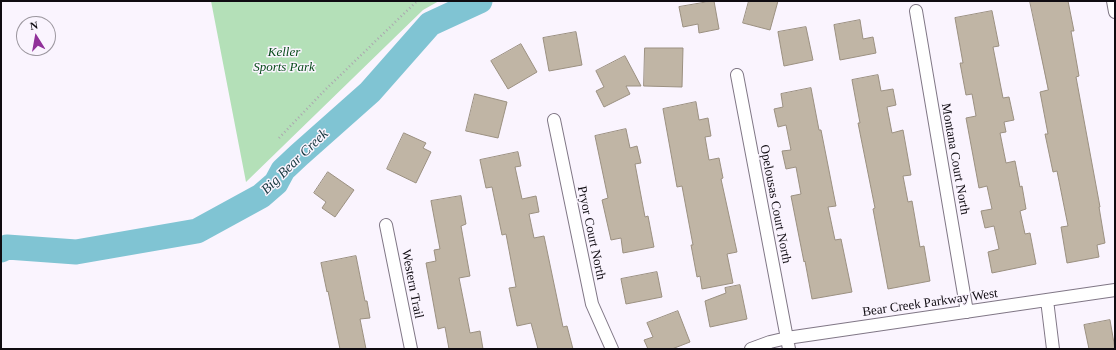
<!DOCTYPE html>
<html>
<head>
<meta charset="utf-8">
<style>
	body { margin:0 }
	#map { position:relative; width:1116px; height:350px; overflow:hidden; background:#faf4fe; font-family:Georgia,serif }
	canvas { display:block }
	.frame { position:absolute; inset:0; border:2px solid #0f0b11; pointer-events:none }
	.north { position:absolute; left:16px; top:16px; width:40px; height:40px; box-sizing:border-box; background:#faf4fe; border:1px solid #9c979f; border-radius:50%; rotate:349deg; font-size:11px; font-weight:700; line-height:16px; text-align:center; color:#0f0b11 }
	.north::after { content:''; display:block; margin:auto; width:14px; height:18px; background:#91319a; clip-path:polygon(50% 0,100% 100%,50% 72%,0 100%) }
</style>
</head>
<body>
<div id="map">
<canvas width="1116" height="350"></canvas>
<div class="frame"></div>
<div class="north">N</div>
</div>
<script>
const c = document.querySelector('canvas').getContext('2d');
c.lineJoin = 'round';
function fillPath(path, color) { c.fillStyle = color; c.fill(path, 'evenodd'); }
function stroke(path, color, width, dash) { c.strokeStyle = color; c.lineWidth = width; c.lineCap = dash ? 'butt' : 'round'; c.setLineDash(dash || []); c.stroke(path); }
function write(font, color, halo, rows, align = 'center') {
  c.font = font + ' Georgia,serif'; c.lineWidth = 3; c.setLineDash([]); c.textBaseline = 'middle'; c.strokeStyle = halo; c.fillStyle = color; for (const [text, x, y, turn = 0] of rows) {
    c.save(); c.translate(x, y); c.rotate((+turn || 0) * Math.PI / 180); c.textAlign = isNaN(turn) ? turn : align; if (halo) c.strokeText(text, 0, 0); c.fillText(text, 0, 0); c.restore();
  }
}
fillPath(new Path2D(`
	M 211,1 L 439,1 L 423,10 L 246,182 Z`), '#b4e0b8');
stroke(new Path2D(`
	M 1,250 L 7,247 L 76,252 L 197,231 L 261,196 L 276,183 L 283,170 L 299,155 L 370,92 L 430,24 L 480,1`), '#80c4d3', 25);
const building = new Path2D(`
	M 714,1 L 719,29 L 699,33 L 698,24 L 683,27 L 679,7 Z
	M 749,1 L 778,1 L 770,30 L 743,23 Z
	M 1030,1 L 1068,1 L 1074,31 L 1071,31 L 1079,76 L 1076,77 L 1100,207 L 1099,207 L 1105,243 L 1097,245 L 1099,257 L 1067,263 L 1061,227 L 1068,226 L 1057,171 L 1053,172 L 1045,134 L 1048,134 L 1040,92 L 1048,90 Z
	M 992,11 L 999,46 L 993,47 L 1003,98 L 1009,97 L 1014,120 L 1004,122 L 1006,132 L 1000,133 L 1006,163 L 1015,161 L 1020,187 L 1022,186 L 1026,209 L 1020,211 L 1025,234 L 1030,233 L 1036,264 L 992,273 L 988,252 L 999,249 L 994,226 L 985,228 L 981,211 L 992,209 L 987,186 L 979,188 L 966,118 L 976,116 L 972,94 L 966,95 L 960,63 L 963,63 L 955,18 Z
	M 860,20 L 863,39 L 873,37 L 876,53 L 840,60 L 834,25 Z
	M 806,27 L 813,60 L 784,66 L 778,32 Z
	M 576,32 L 582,65 L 549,71 L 543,38 Z
	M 521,44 L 537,72 L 508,89 L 491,61 Z
	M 645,48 L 683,48 L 682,87 L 644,86 Z
	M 625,56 L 641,86 L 626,86 L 630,94 L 604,107 L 596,91 L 604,87 L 596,71 Z
	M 878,75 L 881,91 L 893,89 L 896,105 L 887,107 L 892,133 L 903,130 L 911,175 L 903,176 L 908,202 L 912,201 L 920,247 L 924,246 L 930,281 L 888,289 L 873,209 L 875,208 L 858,123 L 860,123 L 852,80 Z
	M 811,88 L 819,130 L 821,130 L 836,206 L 828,207 L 835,240 L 841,239 L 852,292 L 812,299 L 805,261 L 804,262 L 791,196 L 801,194 L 796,167 L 786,169 L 782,151 L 791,150 L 786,125 L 778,127 L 774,109 L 783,107 L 781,94 Z
	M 475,94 L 507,102 L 498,138 L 466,131 Z
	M 696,102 L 699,120 L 708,118 L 711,136 L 705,137 L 709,160 L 719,158 L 723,178 L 721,179 L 737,252 L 727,254 L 733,283 L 702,289 L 700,276 L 697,277 L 691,245 L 693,245 L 682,186 L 677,187 L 663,109 Z
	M 626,129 L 630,148 L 637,146 L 641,163 L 635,164 L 645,217 L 648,216 L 654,247 L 623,253 L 621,238 L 611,240 L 602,200 L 608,198 L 595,136 Z
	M 404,133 L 426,143 L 423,148 L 431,152 L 416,183 L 387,169 Z
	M 518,152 L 521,166 L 515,167 L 522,199 L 536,196 L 539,212 L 529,214 L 534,238 L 544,236 L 563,327 L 567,326 L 573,349 L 538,349 L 531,323 L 517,326 L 509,288 L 516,287 L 506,234 L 502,235 L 492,187 L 486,188 L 480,160 Z
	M 328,172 L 354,190 L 335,217 L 322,208 L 326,202 L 314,193 Z
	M 461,196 L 466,224 L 461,226 L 470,276 L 459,278 L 470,333 L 480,331 L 483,349 L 449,349 L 445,327 L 438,329 L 426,263 L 436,261 L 434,250 L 440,249 L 431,201 Z
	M 356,256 L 365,301 L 367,301 L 370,318 L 360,319 L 366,349 L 340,349 L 328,291 L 327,292 L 321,263 Z
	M 657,272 L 662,297 L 626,304 L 621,279 Z
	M 740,285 L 747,319 L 710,327 L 705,301 L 726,293 L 725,288 Z
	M 678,311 L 690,342 L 672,349 L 648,349 L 644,340 L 653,337 L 647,323 Z
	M 1110,320 L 1115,349 L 1089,349 L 1084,325 Z`);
fillPath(building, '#c0b5a5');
stroke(building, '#9b9081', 1);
const street = new Path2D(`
	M 1113,1 L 1115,12
	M 916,11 L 967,312
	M 737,75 L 789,349
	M 554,120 L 592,304 L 612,349
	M 386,225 L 411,349
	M 1047,300 L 1053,349
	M 751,349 L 770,342 L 787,338 L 1115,290`);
stroke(street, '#807786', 14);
stroke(new Path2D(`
	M 279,138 L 324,91 L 417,1`), '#aba6af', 2.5, [1, 3]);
stroke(street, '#fff', 12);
write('italic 13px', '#0a4d1c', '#faf4fe', [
	["Keller",284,53],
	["Sports Park",284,68]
]);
write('13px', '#0f0b11', '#faf4fe', [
	["Montana Court North",955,159,80],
	["Opelousas Court North",775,204,79],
	["Pryor Court North",591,233,78],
	["Western Trail",412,284,79],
	["Bear Creek Parkway West",930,303,-8]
]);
write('italic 14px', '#13353c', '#faf4fe', [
	["Big Bear Creek",295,162,-44]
]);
</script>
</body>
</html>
